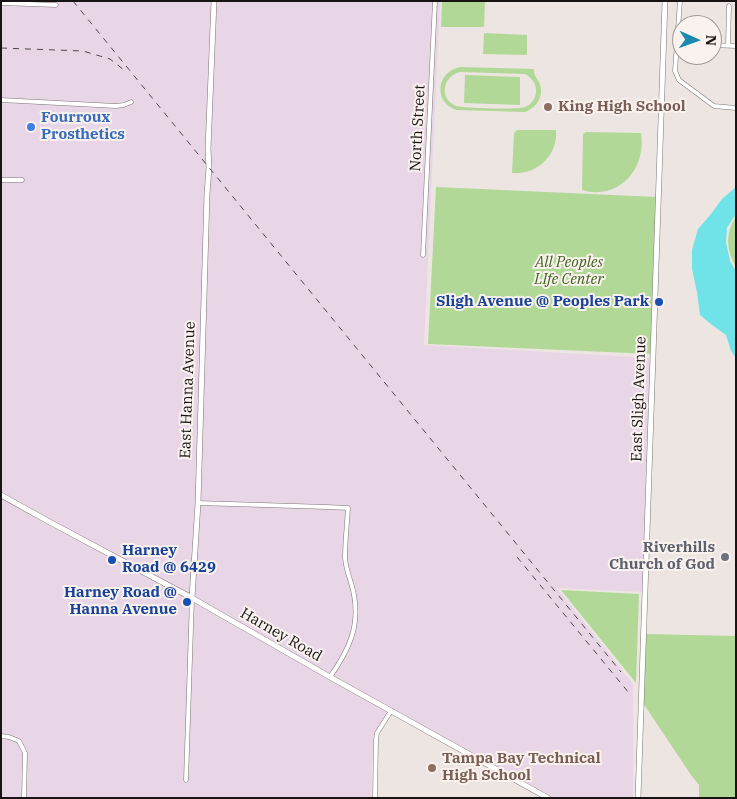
<!DOCTYPE html>
<html>
<head>
<meta charset="utf-8">
<style>
	body { margin:0 }
	#map { position:relative; width:737px; height:799px; overflow:hidden; background:#ede5e1; font-family:"IBM Plex Serif",serif }
	canvas { display:block }
	.frame { position:absolute; inset:0; border:2px solid #171413; pointer-events:none }
	.north { position:absolute; left:672px; top:15px; width:50px; height:50px; box-sizing:border-box; background:#faf2ef; border:1px solid #9f9997; border-radius:50%; rotate:92deg; font-size:14px; font-weight:700; line-height:20px; text-align:center; color:#171413 }
	.north::after { content:''; display:block; margin:auto; width:18px; height:22px; background:#1b8ab0; clip-path:polygon(50% 0,100% 100%,50% 72%,0 100%) }
</style>
</head>
<body>
<div id="map">
<canvas width="737" height="799"></canvas>
<div class="frame"></div>
<div class="north">N</div>
</div>
<script>
const c = document.querySelector('canvas').getContext('2d');
c.lineJoin = 'round';
function fillPath(path, color) { c.fillStyle = color; c.fill(path, 'evenodd'); }
function stroke(path, color, width, dash) { c.strokeStyle = color; c.lineWidth = width; c.lineCap = dash ? 'butt' : 'round'; c.setLineDash(dash || []); c.stroke(path); }
function write(font, color, halo, rows, align = 'center') {
  c.font = font + ' "IBM Plex Serif",serif'; c.lineWidth = 4; c.setLineDash([]); c.textBaseline = 'middle'; c.strokeStyle = halo; c.fillStyle = color; for (const [text, x, y, turn = 0] of rows) {
    c.save(); c.translate(x, y); c.rotate((+turn || 0) * Math.PI / 180); c.textAlign = isNaN(turn) ? turn : align; if (halo) c.strokeText(text, 0, 0); c.fillText(text, 0, 0); c.restore();
  }
}
fillPath(new Path2D(`
	M 1,1 L 440,1 L 424,345 L 652,358 L 643,592 L 557,588 L 633,684 L 633,798 L 554,798 L 390,708 L 373,737 L 371,798 L 1,798 Z`), '#e8d6e7');
fillPath(new Path2D(`
	M 442,1 L 485,1 L 484,27 L 441,27 Z
	M 484,33 L 527,35 L 527,55 L 483,54 Z
	M 460,67 L 534,69 C 533,76 538,78 540,85 C 544,97 536,108 525,112 L 457,110 C 433,103 436,72 460,67 ZM 460,72 L 525,74 C 532,78 537,84 536,93 C 535,99 531,105 525,107 C 518,110 463,108 456,106 C 438,98 443,76 460,72 Z
	M 465,75 L 520,77 L 520,105 L 464,103 Z
	M 517,130 L 556,130 C 558,156 537,175 512,173 L 514,133 Z
	M 586,132 L 641,133 C 647,169 618,201 582,190 L 583,134 Z
	M 436,187 L 657,197 L 651,354 L 428,344 Z
	M 736,216 L 736,267 C 726,250 725,233 736,216 Z
	M 561,590 L 639,594 L 636,683 Z
	M 646,634 L 736,636 L 736,798 L 699,798 L 699,785 L 691,775 L 643,703 Z`), '#b2d898');
fillPath(new Path2D(`
	M 736,187 L 736,214 L 727,228 L 726,242 L 730,261 L 736,271 L 736,358 L 731,351 L 726,335 L 712,325 L 700,315 L 697,292 L 692,269 L 692,250 L 698,229 L 711,214 L 722,199 Z`), '#70e3e9');
const street = new Path2D(`
	M 680,1 L 675,71 L 679,80 L 714,106 L 736,108
	M 1,3 L 56,5
	M 712,45 L 736,46
	M 728,45 L 729,6
	M 1,100 L 116,106 L 124,105 L 131,102
	M 1,180 L 22,180
	M 423,255 L 435,1
	M 198,503 L 327,507 L 348,508 C 347,525 345,542 345,558 C 346,571 352,583 354,595 C 360,628 348,651 330,677
	M 1,736 L 9,737 L 19,741 L 25,753 L 24,798
	M 186,780 L 192,598
	M 375,798 L 376,740 L 377,733 L 391,711`);
const secondary = new Path2D(`
	M 1,495 L 46,520 L 192,598 L 330,677 L 548,798
	M 192,598 L 198,503 L 207,194 L 209,168 L 208,149 L 214,1
	M 638,798 L 665,1`);
stroke(street, '#7c7572', 5);
stroke(secondary, '#7c7572', 6);
stroke(street, '#fff', 4);
stroke(secondary, '#fff', 5);
stroke(new Path2D(`
	M 73,1 L 621,672
	M 1,48 L 83,51 L 110,59 L 124,70
	M 517,557 L 629,693`), '#4e4947', 1, [6, 6]);
for (const [x, y, r, color] of [
	[548,107,5,"#8d6e63"],
	[31,127,5,"#3f7fe0"],
	[659,302,5,"#1a4fb4"],
	[725,557,5,"#6b7280"],
	[112,560,5,"#1a4fb4"],
	[187,602,5,"#1a4fb4"],
	[432,768,5,"#8d6e63"]
]) { const dot = new Path2D(); dot.arc(x, y, r, 0, 2 * Math.PI); c.fillStyle = color; c.fill(dot); stroke(dot, '#faf2ef', 2); }
write('bold 15px', '#785e54', '#faf2ef', [
	["King High School",558,107],
	["Tampa Bay Technical",442,759],
	["High School",442,776]
], 'left');
write('bold 15px', '#366cbe', '#faf2ef', [
	["Fourroux",41,118],
	["Prosthetics",41,135]
], 'left');
write('15px', '#171413', '#faf2ef', [
	["North Street",418,128,-87],
	["East Hanna Avenue",188,390,-88],
	["East Sligh Avenue",639,399,-88],
	["Harney Road",281,635,30]
]);
write('italic 15px', '#3e631c', '#faf2ef', [
	["All Peoples",569,263],
	["LIfe Center",569,280]
]);
write('bold 15px', '#164399', '#faf2ef', [
	["Sligh Avenue @ Peoples Park",649,302],
	["Harney",122,551,"left"],
	["Road @ 6429",122,568,"left"],
	["Harney Road @",177,593],
	["Hanna Avenue",177,610]
], 'right');
write('bold 15px', '#5b616d', '#faf2ef', [
	["Riverhills",715,548],
	["Church of God",715,565]
], 'right');
</script>
</body>
</html>
